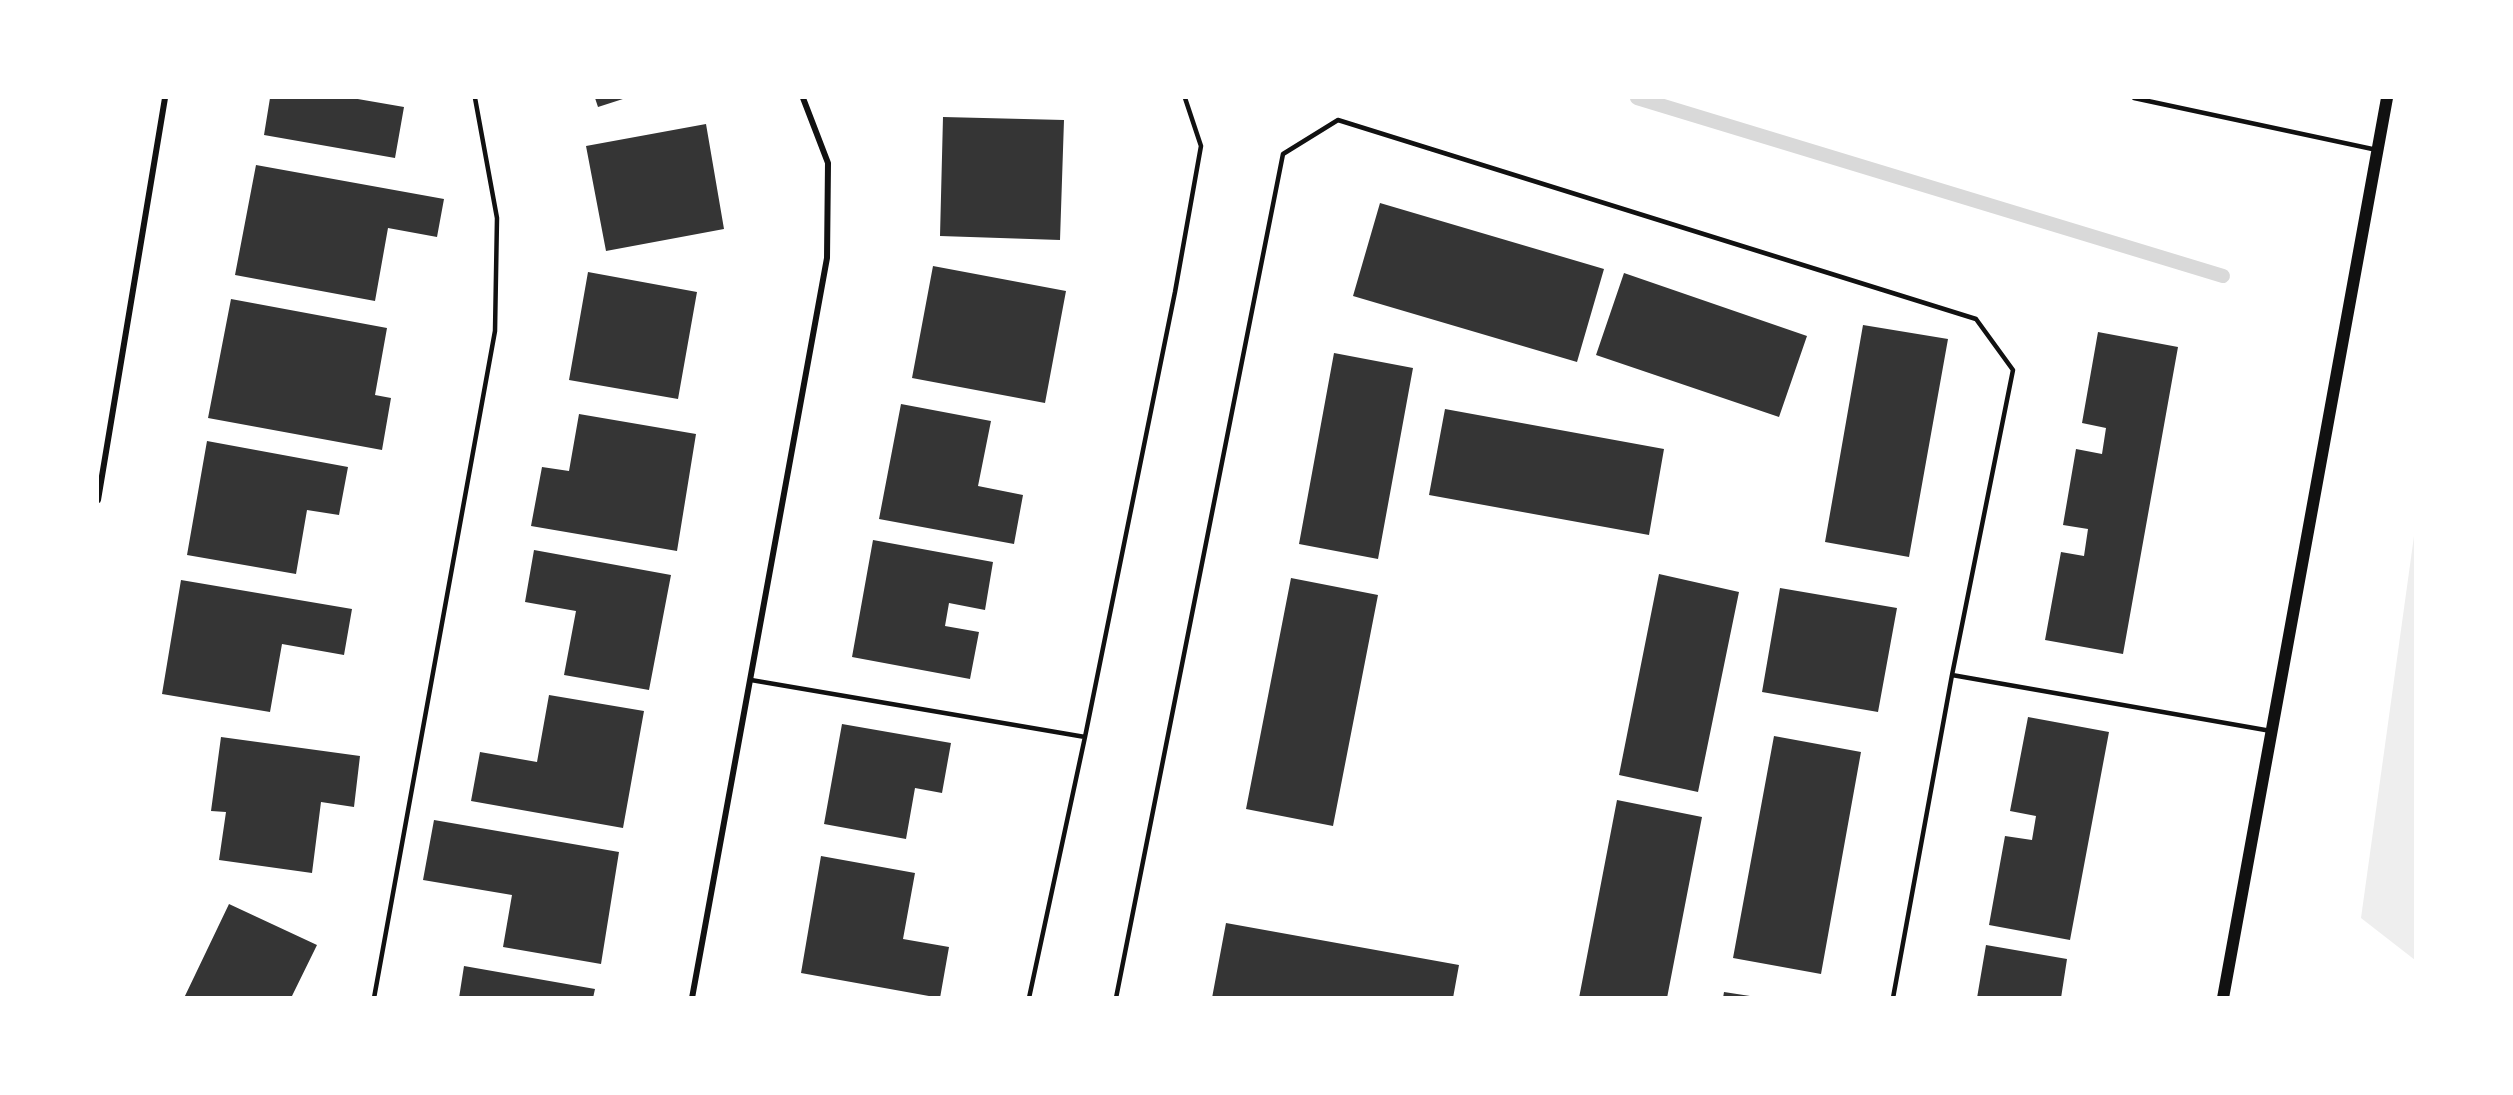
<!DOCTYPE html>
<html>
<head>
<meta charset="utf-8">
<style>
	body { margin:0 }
	#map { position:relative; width:2513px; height:1095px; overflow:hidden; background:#fff; font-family:Manrope,sans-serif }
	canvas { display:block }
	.frame { position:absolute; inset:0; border:99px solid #fff; pointer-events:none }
</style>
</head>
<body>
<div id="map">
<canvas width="2513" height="1095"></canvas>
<div class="frame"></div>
</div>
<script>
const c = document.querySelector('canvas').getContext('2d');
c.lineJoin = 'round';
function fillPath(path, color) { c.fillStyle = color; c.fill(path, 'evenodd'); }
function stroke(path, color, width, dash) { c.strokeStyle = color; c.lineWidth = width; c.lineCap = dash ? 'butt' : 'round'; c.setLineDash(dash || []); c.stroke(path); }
fillPath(new Path2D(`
	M 2415,529 L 2415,960 L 2361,918 Z`), '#eee');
stroke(new Path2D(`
	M 1637,98 L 2223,276`), '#d9d9d9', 14);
fillPath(new Path2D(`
	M 270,98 L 352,98 L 404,107 L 395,158 L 264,135 Z
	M 595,98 L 626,98 L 598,107 Z
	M 943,117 L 1064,120 L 1060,240 L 940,236 Z
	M 706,124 L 724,229 L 606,251 L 586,146 Z
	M 256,165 L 444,199 L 437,237 L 388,228 L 375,301 L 235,275 Z
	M 1380,203 L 1604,269 L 1577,362 L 1353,296 Z
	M 933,266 L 1066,291 L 1045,403 L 912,378 Z
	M 588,272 L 697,292 L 678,399 L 569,380 Z
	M 1624,273 L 1807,336 L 1779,417 L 1596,355 Z
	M 231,299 L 387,328 L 375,395 L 391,398 L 382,450 L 208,418 Z
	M 1863,325 L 1948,339 L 1909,557 L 1825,542 Z
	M 2098,332 L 2178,347 L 2123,654 L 2045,640 L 2061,552 L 2084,556 L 2088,529 L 2063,525 L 2076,449 L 2102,454 L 2106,428 L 2082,423 Z
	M 1334,353 L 1413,368 L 1378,559 L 1299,544 Z
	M 901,404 L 991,421 L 978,486 L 1023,495 L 1014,544 L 879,519 Z
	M 1445,409 L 1664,449 L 1649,535 L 1429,495 Z
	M 579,414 L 696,434 L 677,551 L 531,526 L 542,467 L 569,471 Z
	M 207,441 L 348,467 L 339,515 L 307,510 L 296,574 L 187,555 Z
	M 873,540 L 993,562 L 985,610 L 949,603 L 945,626 L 979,632 L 970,679 L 852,657 Z
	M 534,550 L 671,575 L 649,690 L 564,675 L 576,611 L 525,602 Z
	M 1659,574 L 1739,592 L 1698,792 L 1619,775 Z
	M 1291,578 L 1378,595 L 1333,826 L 1246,809 Z
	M 181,580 L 352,609 L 344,655 L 282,644 L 270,712 L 162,694 Z
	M 1780,588 L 1897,608 L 1878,712 L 1762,692 Z
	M 549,695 L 644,711 L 623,828 L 471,801 L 480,752 L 537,762 Z
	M 2028,717 L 2109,732 L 2070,940 L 1989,925 L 2005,836 L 2032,840 L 2036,816 L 2010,811 Z
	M 842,724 L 951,743 L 942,793 L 915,788 L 906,839 L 824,824 Z
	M 1774,736 L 1861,752 L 1821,974 L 1733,958 Z
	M 221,737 L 360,756 L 354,807 L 321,802 L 312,873 L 219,860 L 226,812 L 211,811 Z
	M 1617,800 L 1702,817 L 1667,998 L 1579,998 Z
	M 434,820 L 619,852 L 601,964 L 503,947 L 512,895 L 423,880 Z
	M 821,856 L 915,873 L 903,939 L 949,947 L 940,998 L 801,973 Z
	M 229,904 L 317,945 L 291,998 L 184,998 Z
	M 1226,923 L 1459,965 L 1453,998 L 1212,998 Z
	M 1986,945 L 2067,959 L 2061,998 L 1977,998 Z
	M 464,966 L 595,989 L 593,998 L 459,998 Z
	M 1724,992 L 1750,996 L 1750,998 L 1723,998 Z`), '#353535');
stroke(new Path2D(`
	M 2134,98 L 2377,150
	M 1952,675 L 2271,731
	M 751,680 L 1085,737
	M 374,998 L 495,331 L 497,218 L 475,98
	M 1029,998 L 1085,737 L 1175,292 L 1201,146 L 1185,98
	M 1116,998 L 1283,154 L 1338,120 L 1976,319 L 2013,370 L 1952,675 L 1893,998`), '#111', 4.5);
stroke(new Path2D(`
	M 98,500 L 165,98
	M 692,998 L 827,258 L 828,163 L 803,98`), '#111', 6);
stroke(new Path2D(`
	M 2223,998 L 2387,98`), '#111', 12);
</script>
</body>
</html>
